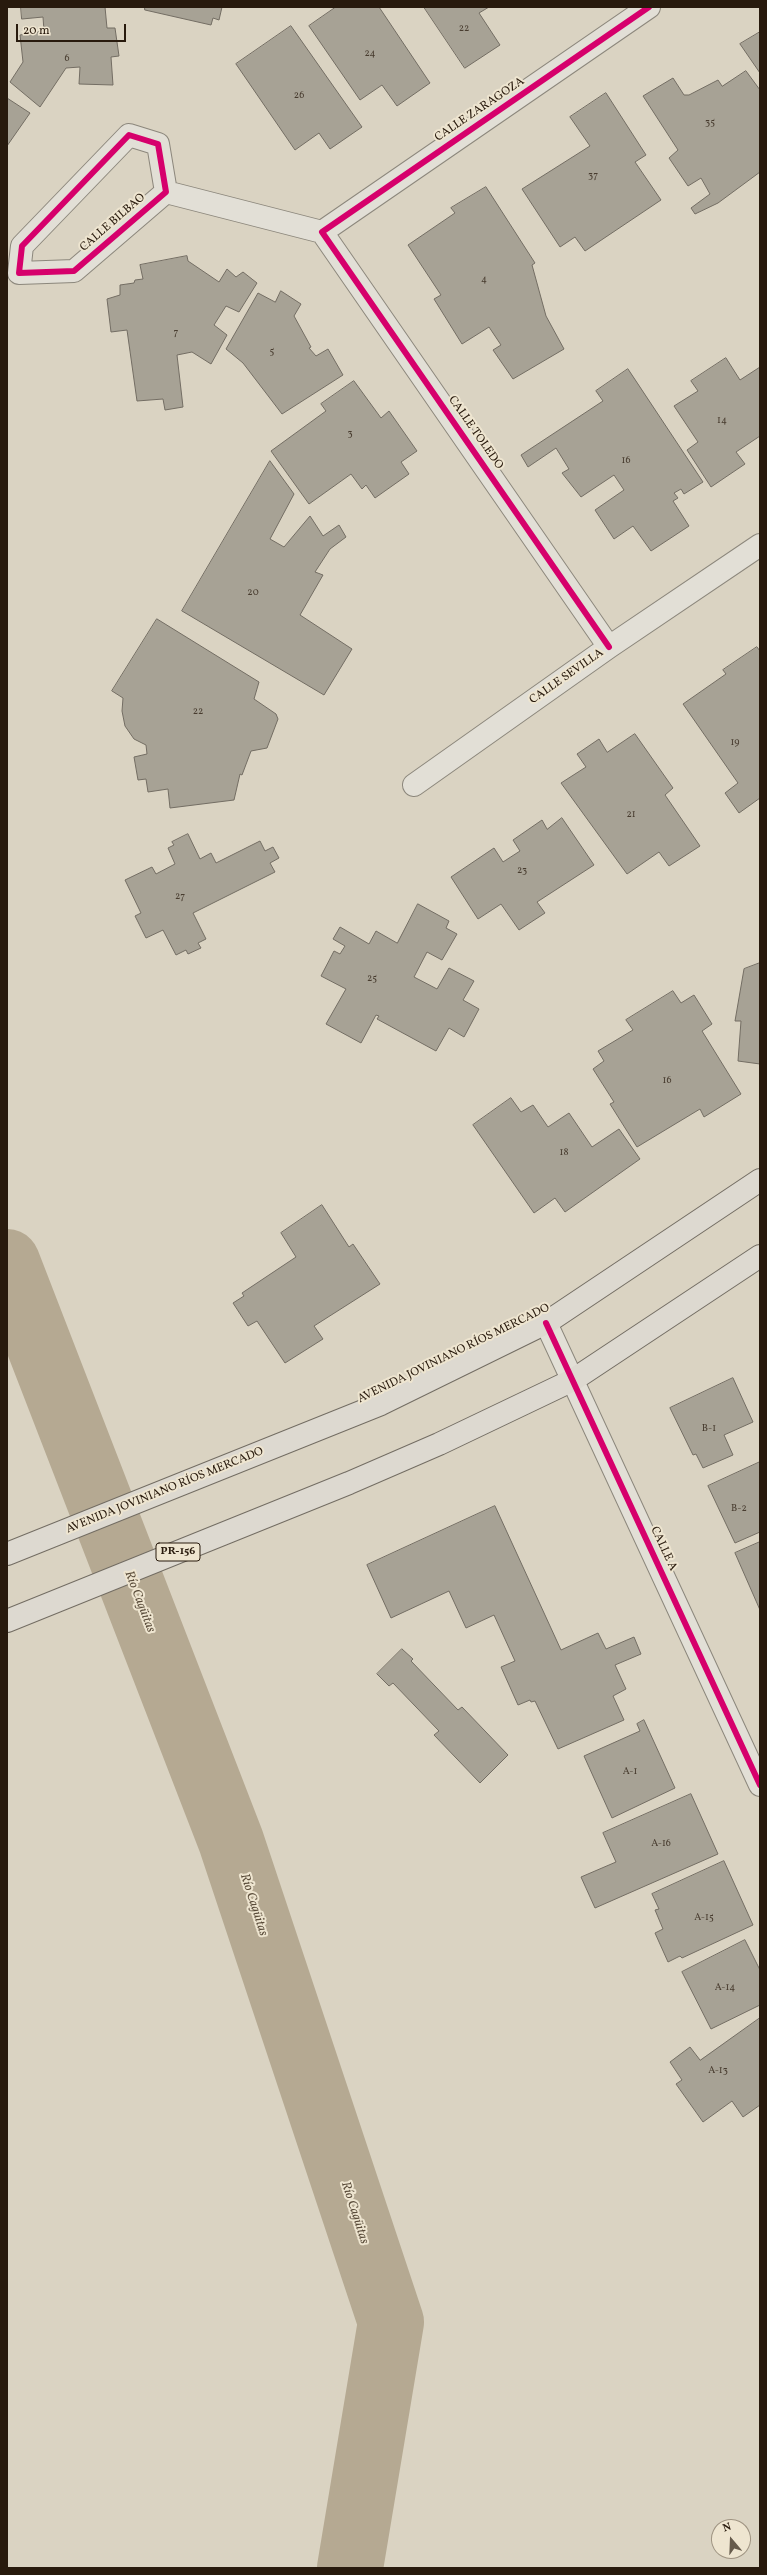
<!DOCTYPE html>
<html>
<head>
<meta charset="utf-8">
<style>
	body { margin:0 }
	#map { position:relative; width:767px; height:2575px; overflow:hidden; background:#dad3c2; font-family:Vollkorn,serif }
	canvas { display:block }
	.frame { position:absolute; inset:0; border:8px solid #281a0d; pointer-events:none }
	.north { position:absolute; left:711px; top:2519px; width:40px; height:40px; box-sizing:border-box; background:#eee5d0; border:1px solid #9f9482; border-radius:50%; rotate:341deg; font-size:11px; font-weight:700; line-height:16px; text-align:center; color:#281a0d }
	.north::after { content:''; display:block; margin:auto; width:14px; height:18px; background:#665b4c; clip-path:polygon(50% 0,100% 100%,50% 72%,0 100%) }
	.scale { position:absolute; left:16px; top:24px; width:110px; height:18px; box-sizing:border-box; border:2px solid #281a0d; border-top:0; padding-left:5px; font-size:12px; line-height:14px; white-space:nowrap; color:#281a0d; -webkit-text-stroke:3px #eee5d0; paint-order:stroke }
</style>
</head>
<body>
<div id="map">
<canvas width="767" height="2575"></canvas>
<div class="frame"></div>
<div class="north">N</div>
<div class="scale">20 m</div>
</div>
<script>
const c = document.querySelector('canvas').getContext('2d');
c.lineJoin = 'round';
function stroke(path, color, width, dash) { c.strokeStyle = color; c.lineWidth = width; c.lineCap = dash ? 'butt' : 'round'; c.setLineDash(dash || []); c.stroke(path); }
function fillPath(path, color) { c.fillStyle = color; c.fill(path, 'evenodd'); }
function write(font, color, halo, rows, align = 'center') {
  c.font = font + ' Vollkorn,serif'; c.lineWidth = 4; c.setLineDash([]); c.textBaseline = 'middle'; c.strokeStyle = halo; c.fillStyle = color; for (const [text, x, y, turn = 0] of rows) {
    c.save(); c.translate(x, y); c.rotate((+turn || 0) * Math.PI / 180); c.textAlign = isNaN(turn) ? turn : align; if (halo) c.strokeText(text, 0, 0); c.fillText(text, 0, 0); c.restore();
  }
}
stroke(new Path2D(`
	M 7,1262 L 231,1841 L 391,2322 L 350,2568`), '#b5a992', 66);
const building = new Path2D(`
	M 21,7 L 105,7 L 107,28 L 115,28 L 119,56 L 111,57 L 113,85 L 79,84 L 80,67 L 66,68 L 40,107 L 10,82 L 23,62 L 20,35 L 44,31 L 43,17 L 22,19 Z
	M 145,7 L 222,7 L 219,20 L 213,18 L 211,25 L 145,10 Z
	M 336,7 L 379,7 L 430,83 L 397,106 L 382,85 L 360,100 L 309,26 Z
	M 424,7 L 489,7 L 479,13 L 500,45 L 465,68 Z
	M 291,26 L 362,127 L 330,149 L 319,133 L 295,150 L 236,64 Z
	M 760,32 L 760,73 L 740,44 Z
	M 746,71 L 760,90 L 760,172 L 718,203 L 695,214 L 691,208 L 710,194 L 701,178 L 688,186 L 669,158 L 678,150 L 643,96 L 673,78 L 684,95 L 689,95 L 718,80 L 722,86 Z
	M 606,93 L 646,155 L 635,162 L 661,200 L 585,251 L 575,237 L 560,247 L 522,189 L 590,146 L 570,117 Z
	M 7,98 L 30,113 L 7,146 Z
	M 486,187 L 535,263 L 532,265 L 546,316 L 564,349 L 513,379 L 493,350 L 501,345 L 489,327 L 462,344 L 434,299 L 441,295 L 408,245 L 455,213 L 451,208 Z
	M 187,256 L 188,261 L 219,282 L 227,269 L 236,277 L 243,272 L 257,283 L 239,312 L 226,306 L 214,325 L 227,335 L 211,364 L 192,352 L 177,355 L 183,407 L 165,410 L 163,399 L 137,401 L 127,330 L 111,332 L 107,299 L 120,295 L 120,285 L 134,283 L 135,280 L 143,279 L 140,265 Z
	M 281,291 L 301,304 L 294,316 L 311,347 L 309,348 L 316,356 L 328,349 L 343,375 L 282,414 L 243,363 L 226,349 L 258,293 L 275,302 Z
	M 726,358 L 740,380 L 760,367 L 760,436 L 736,452 L 745,464 L 711,487 L 687,450 L 698,442 L 674,406 L 698,391 L 691,381 Z
	M 628,369 L 703,482 L 684,494 L 681,489 L 674,493 L 678,498 L 673,501 L 689,526 L 651,551 L 633,526 L 614,539 L 595,510 L 624,490 L 614,475 L 581,497 L 562,473 L 569,469 L 556,448 L 528,467 L 521,455 L 603,401 L 596,391 Z
	M 354,381 L 381,418 L 389,411 L 417,451 L 401,462 L 409,474 L 375,498 L 366,485 L 362,489 L 351,474 L 309,504 L 271,451 L 326,411 L 321,404 Z
	M 270,461 L 294,494 L 270,539 L 284,547 L 310,516 L 323,536 L 339,525 L 346,537 L 330,549 L 315,572 L 323,575 L 300,615 L 352,649 L 324,695 L 182,611 Z
	M 157,619 L 259,682 L 254,699 L 276,714 L 278,719 L 267,748 L 251,751 L 242,775 L 240,774 L 234,800 L 170,808 L 168,789 L 148,792 L 146,779 L 138,780 L 134,757 L 147,754 L 146,745 L 134,739 L 125,726 L 122,711 L 123,698 L 112,691 Z
	M 757,647 L 760,651 L 760,798 L 739,813 L 725,793 L 738,783 L 683,704 L 726,674 L 723,670 Z
	M 635,734 L 673,788 L 665,795 L 700,846 L 669,866 L 659,852 L 627,874 L 561,783 L 586,767 L 577,754 L 599,739 L 607,752 Z
	M 562,818 L 594,865 L 537,902 L 545,913 L 519,930 L 501,904 L 478,919 L 451,877 L 494,848 L 503,862 L 520,851 L 513,840 L 542,820 L 547,829 Z
	M 188,834 L 200,859 L 211,853 L 216,863 L 260,841 L 265,851 L 273,847 L 279,858 L 270,863 L 275,872 L 193,913 L 206,939 L 198,943 L 201,948 L 188,954 L 186,950 L 176,955 L 163,930 L 146,938 L 135,916 L 141,913 L 125,880 L 152,867 L 156,874 L 175,864 L 168,848 L 174,845 L 172,842 Z
	M 418,904 L 449,921 L 446,928 L 457,934 L 442,960 L 427,952 L 414,977 L 437,989 L 449,968 L 474,981 L 463,1000 L 479,1009 L 464,1037 L 449,1028 L 436,1051 L 377,1019 L 379,1016 L 376,1015 L 361,1043 L 326,1024 L 346,989 L 321,976 L 334,951 L 340,954 L 345,946 L 333,939 L 340,927 L 369,944 L 376,931 L 397,943 Z
	M 760,963 L 760,1064 L 738,1061 L 741,1021 L 735,1021 L 744,969 Z
	M 673,991 L 681,1003 L 694,995 L 712,1024 L 702,1031 L 741,1094 L 704,1117 L 700,1109 L 637,1147 L 610,1104 L 614,1102 L 593,1069 L 604,1061 L 598,1051 L 633,1030 L 626,1020 Z
	M 511,1098 L 521,1112 L 533,1105 L 548,1127 L 569,1113 L 592,1147 L 619,1129 L 640,1159 L 565,1212 L 555,1198 L 534,1213 L 473,1125 Z
	M 322,1205 L 349,1247 L 353,1244 L 380,1284 L 314,1326 L 323,1339 L 285,1363 L 257,1321 L 248,1326 L 233,1303 L 244,1296 L 242,1293 L 296,1257 L 281,1233 Z
	M 733,1378 L 753,1422 L 724,1435 L 733,1455 L 703,1468 L 696,1454 L 693,1455 L 670,1408 Z
	M 760,1462 L 760,1532 L 735,1543 L 708,1486 Z
	M 495,1506 L 561,1650 L 598,1633 L 606,1649 L 634,1637 L 641,1654 L 615,1665 L 626,1689 L 613,1696 L 624,1720 L 558,1749 L 535,1701 L 531,1702 L 530,1700 L 518,1705 L 501,1667 L 515,1661 L 494,1615 L 466,1628 L 449,1591 L 391,1618 L 367,1565 Z
	M 760,1542 L 760,1610 L 735,1553 Z
	M 402,1649 L 413,1659 L 411,1661 L 458,1710 L 462,1707 L 508,1755 L 480,1783 L 434,1735 L 439,1731 L 393,1683 L 389,1686 L 377,1674 Z
	M 644,1720 L 675,1788 L 612,1818 L 584,1756 L 640,1731 L 637,1724 Z
	M 691,1794 L 718,1854 L 595,1908 L 581,1877 L 616,1862 L 603,1833 Z
	M 724,1861 L 753,1925 L 682,1958 L 680,1956 L 668,1962 L 655,1933 L 663,1929 L 655,1910 L 659,1909 L 652,1894 Z
	M 745,1940 L 760,1970 L 760,2005 L 711,2029 L 682,1972 Z
	M 760,2018 L 760,2105 L 743,2117 L 732,2101 L 703,2122 L 676,2084 L 682,2080 L 670,2062 L 690,2047 L 700,2060 Z`);
fillPath(building, '#a7a295');
stroke(building, '#736d63', 1);
const minor = new Path2D(`
	M 129,135 L 158,144 L 166,192 L 74,271 L 19,273 L 22,246 Z
	M 166,192 L 322,232
	M 322,232 L 609,647
	M 322,232 L 649,7
	M 414,785 L 609,647 L 760,545
	M 546,1323 L 760,1785`);
const primary = new Path2D(`
	M 7,1554 L 381,1404 L 546,1323 L 760,1180
	M 7,1621 L 349,1483 L 439,1444 L 573,1380 L 760,1256`);
stroke(minor, '#8c877c', 24);
stroke(primary, '#736d63', 24);
stroke(minor, '#e2dfd6', 22);
stroke(primary, '#ddd9d0', 22);
stroke(new Path2D(`
	M 129,135 L 158,144 L 166,192 L 74,271 L 19,273 L 22,246 Z
	M 609,647 L 322,232 L 649,7
	M 546,1323 L 760,1785`), '#d6006c', 6);
write('10px', '#483c2f', null, [
	["22",464,29],
	["24",370,54],
	["6",67,59],
	["26",299,96],
	["35",710,123],
	["37",593,176],
	["4",484,280],
	["7",176,333],
	["5",272,352],
	["14",722,421],
	["3",350,434],
	["16",626,461],
	["20",253,593],
	["22",198,712],
	["19",735,743],
	["21",631,815],
	["23",522,871],
	["27",180,897],
	["25",372,979],
	["16",667,1081],
	["18",564,1153],
	["B-1",709,1429],
	["B-2",739,1509],
	["A-1",630,1772],
	["A-16",661,1844],
	["A-15",704,1918],
	["A-14",725,1988],
	["A-13",718,2071]
]);
for (const [x, y, w] of [
	[178,1552,44]
]) { const box = new Path2D(); box.roundRect(x - w / 2, y - 9, w, 18, 3); c.fillStyle = '#eee5d0'; c.fill(box); stroke(box, '#281a0d', 1); }
write('bold 11px', '#281a0d', null, [
	["PR-156",178,1552]
]);
write('12px', '#281a0d', '#eee5d0', [
	["CALLE ZARAGOZA",480,110,-34],
	["CALLE BILBAO",113,223,-41],
	["CALLE TOLEDO",475,433,55],
	["CALLE SEVILLA",567,677,-35],
	["AVENIDA JOVINIANO RÍOS MERCADO",454,1354,-26],
	["AVENIDA JOVINIANO RÍOS MERCADO",165,1491,-22],
	["CALLE A",663,1549,65]
]);
write('italic 13px', '#5a4c3a', '#eee5d0', [
	["Río Cagüitas",139,1602,69],
	["Río Cagüitas",253,1905,72],
	["Río Cagüitas",354,2213,72]
]);
</script>
</body>
</html>
